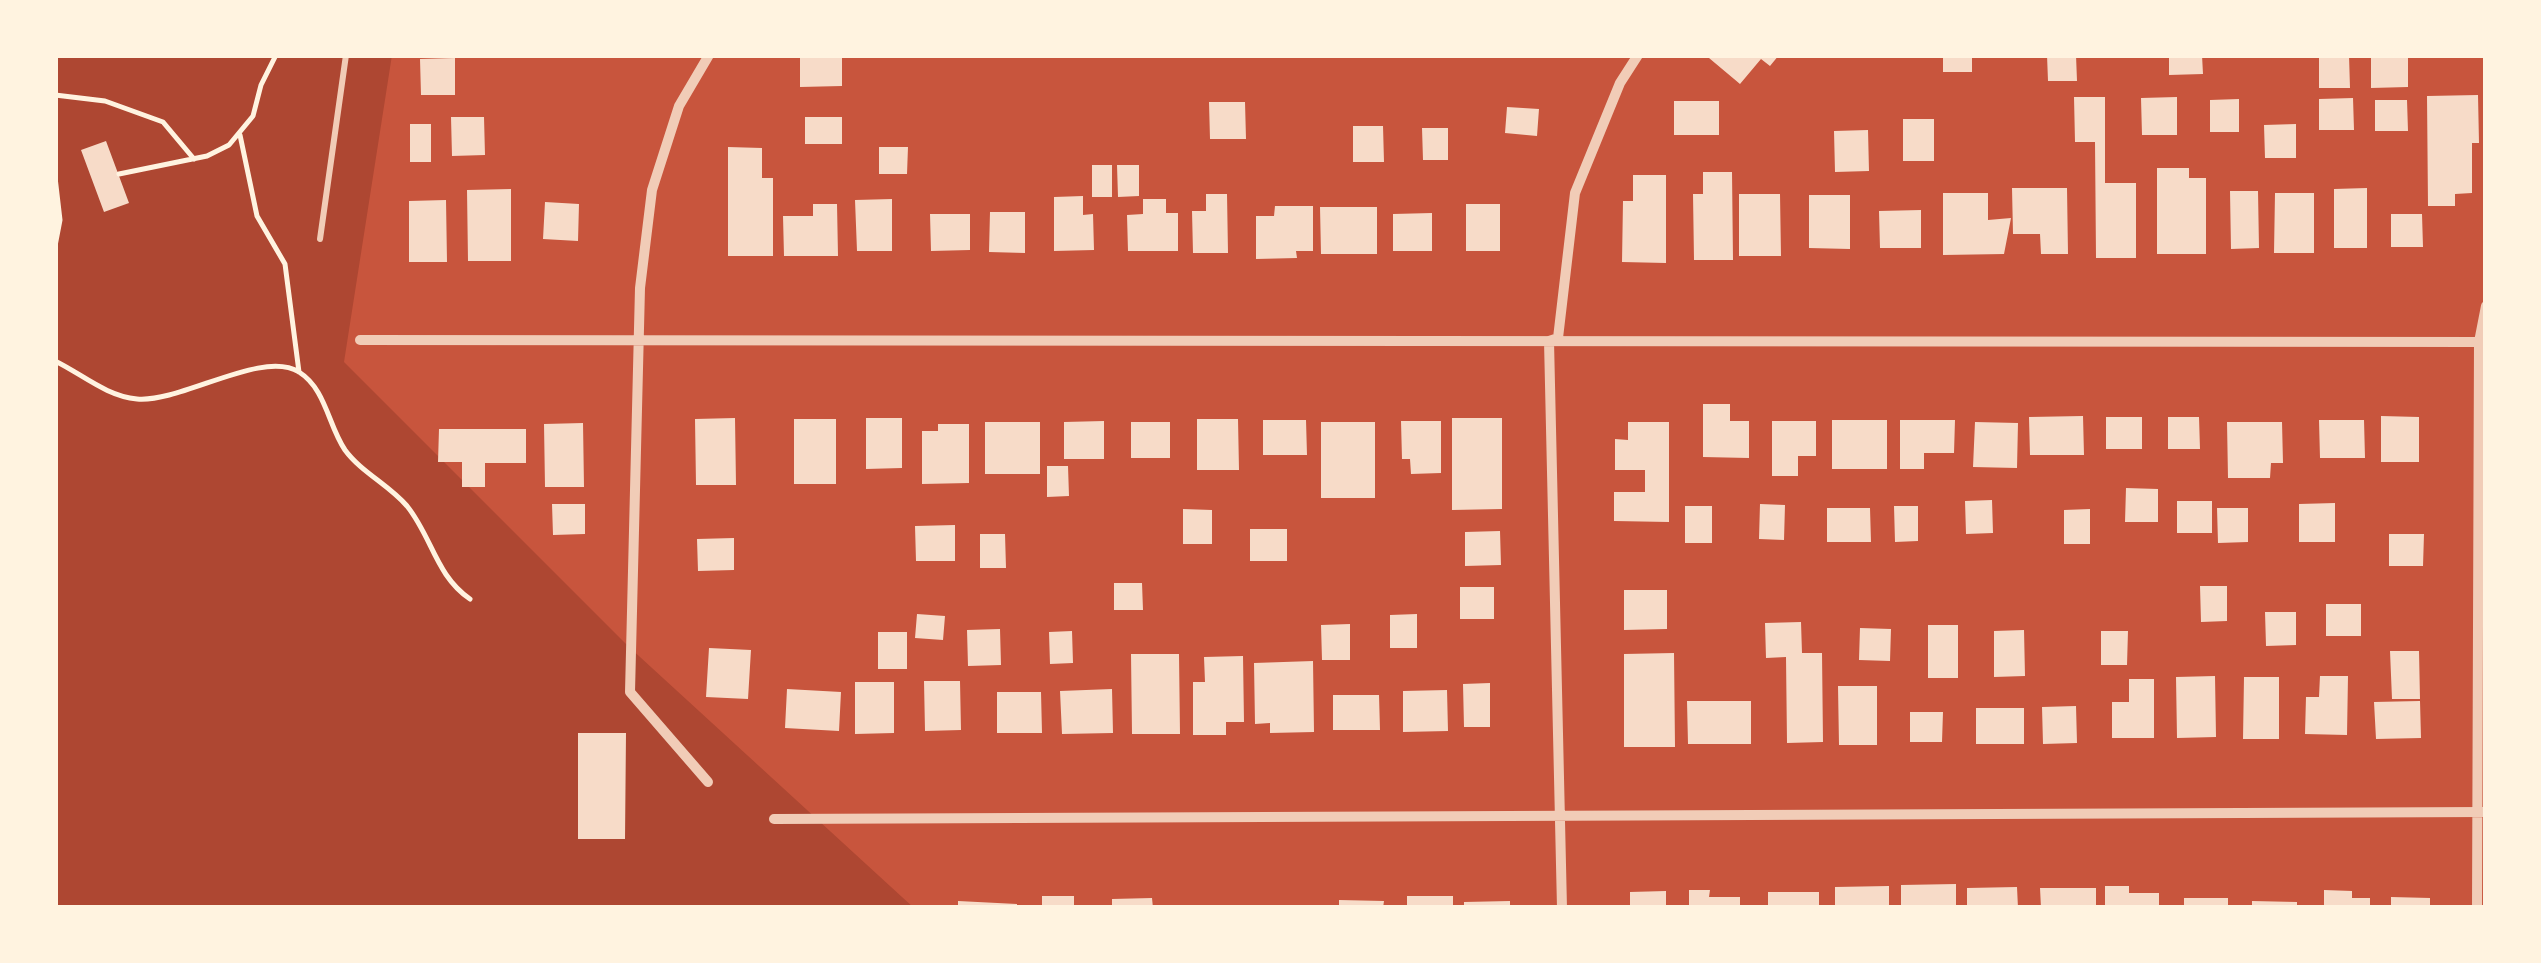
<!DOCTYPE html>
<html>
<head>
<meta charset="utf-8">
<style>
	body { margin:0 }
	#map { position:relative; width:2541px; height:963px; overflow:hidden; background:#c8553d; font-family:Figtree,sans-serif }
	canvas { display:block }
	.frame { position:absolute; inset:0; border:58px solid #fff3e0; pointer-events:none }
</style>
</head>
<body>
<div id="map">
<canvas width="2541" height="963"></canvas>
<div class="frame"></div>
</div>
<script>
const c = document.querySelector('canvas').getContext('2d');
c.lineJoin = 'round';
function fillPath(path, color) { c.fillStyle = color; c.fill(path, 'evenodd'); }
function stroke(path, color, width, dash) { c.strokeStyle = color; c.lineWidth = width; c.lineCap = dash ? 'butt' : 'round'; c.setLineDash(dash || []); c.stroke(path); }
fillPath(new Path2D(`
	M 55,55 L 392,55 L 344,362 L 628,646 L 914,908 L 55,908 Z`), '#ae4732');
fillPath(new Path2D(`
	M 800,55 L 842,55 L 842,86 L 800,87 Z
	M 1712,55 L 1779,55 L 1770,66 L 1761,59 L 1740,84 L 1709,58 Z
	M 1943,55 L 1972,55 L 1972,72 L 1943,72 Z
	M 2047,55 L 2076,55 L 2077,81 L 2048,81 Z
	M 2169,55 L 2202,55 L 2203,74 L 2169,75 Z
	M 2349,55 L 2350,88 L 2319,88 L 2319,56 Z
	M 2371,55 L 2408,55 L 2408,87 L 2371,88 Z
	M 455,58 L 455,95 L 421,95 L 420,59 Z
	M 2478,95 L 2479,143 L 2472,143 L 2472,193 L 2455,194 L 2455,206 L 2428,206 L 2427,96 Z
	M 2074,97 L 2105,97 L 2105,183 L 2136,183 L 2136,258 L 2096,258 L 2095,142 L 2075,142 Z
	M 2177,97 L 2177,135 L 2142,135 L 2141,98 Z
	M 2353,98 L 2354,130 L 2319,130 L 2319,99 Z
	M 2239,99 L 2239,132 L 2210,132 L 2210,100 Z
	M 2375,100 L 2407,100 L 2408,131 L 2375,131 Z
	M 1674,101 L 1719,101 L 1719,135 L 1674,135 Z
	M 1209,102 L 1245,102 L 1246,139 L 1210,139 Z
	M 1507,107 L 1539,109 L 1537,136 L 1505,133 Z
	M 451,117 L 484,117 L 485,155 L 452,156 Z
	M 805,117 L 842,117 L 842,144 L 805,144 Z
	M 1903,119 L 1934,119 L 1934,161 L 1903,161 Z
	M 410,124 L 431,124 L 431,162 L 410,162 Z
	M 2296,124 L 2296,158 L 2265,158 L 2264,125 Z
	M 1353,126 L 1383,126 L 1384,162 L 1353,162 Z
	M 1422,128 L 1448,128 L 1448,160 L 1423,160 Z
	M 1868,130 L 1869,171 L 1835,172 L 1834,131 Z
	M 106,141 L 129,203 L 104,212 L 81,150 Z
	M 728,147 L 762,148 L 762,178 L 773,178 L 773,256 L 728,256 Z
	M 879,147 L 908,147 L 907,174 L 879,174 Z
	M 1092,165 L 1112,165 L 1112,197 L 1092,197 Z
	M 1117,165 L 1139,165 L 1139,196 L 1118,197 Z
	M 2157,168 L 2189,168 L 2189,178 L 2206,178 L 2206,254 L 2157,254 Z
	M 1703,172 L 1732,172 L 1733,260 L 1694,260 L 1693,194 L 1703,194 Z
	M 1633,175 L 1666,175 L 1666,263 L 1622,262 L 1623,201 L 1633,201 Z
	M 2012,188 L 2067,188 L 2068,254 L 2041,254 L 2040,234 L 2013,234 Z
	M 2367,188 L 2367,248 L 2334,248 L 2334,189 Z
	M 511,189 L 511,261 L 468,261 L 467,190 Z
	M 2230,191 L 2258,191 L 2259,248 L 2231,249 Z
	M 1943,193 L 1988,193 L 1988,220 L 2011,218 L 2004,254 L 1943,255 Z
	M 2275,193 L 2314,193 L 2314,253 L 2274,253 Z
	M 1206,194 L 1227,194 L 1228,253 L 1193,253 L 1192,211 L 1206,211 Z
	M 1739,194 L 1780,194 L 1781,256 L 1739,256 Z
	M 1809,195 L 1850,195 L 1850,249 L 1809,248 Z
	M 1083,196 L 1083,215 L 1093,214 L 1094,250 L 1054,251 L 1054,197 Z
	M 892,199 L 892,251 L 857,251 L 855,200 Z
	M 1143,199 L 1166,199 L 1166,213 L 1178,213 L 1178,251 L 1128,251 L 1127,215 L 1143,214 Z
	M 446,200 L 447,262 L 409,262 L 409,201 Z
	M 545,202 L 579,204 L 578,241 L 543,239 Z
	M 813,204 L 837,204 L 838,256 L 784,256 L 783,216 L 813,216 Z
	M 1466,204 L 1500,204 L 1500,251 L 1466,251 Z
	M 1275,206 L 1313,206 L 1313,251 L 1296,251 L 1297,258 L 1256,259 L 1256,216 L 1274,216 Z
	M 1320,207 L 1377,207 L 1377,254 L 1321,254 Z
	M 1921,210 L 1921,248 L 1880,248 L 1879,211 Z
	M 990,212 L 1025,212 L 1025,253 L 989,252 Z
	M 1432,213 L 1432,251 L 1393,251 L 1393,214 Z
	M 930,214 L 970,214 L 970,250 L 931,251 Z
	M 2391,214 L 2422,214 L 2423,247 L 2391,247 Z
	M 1703,404 L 1730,404 L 1730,421 L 1749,421 L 1749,458 L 1703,457 Z
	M 2083,416 L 2084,455 L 2030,455 L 2029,417 Z
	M 2381,416 L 2419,417 L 2419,462 L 2381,462 Z
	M 2106,417 L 2142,417 L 2142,449 L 2106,449 Z
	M 2168,417 L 2199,417 L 2200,449 L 2168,449 Z
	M 735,418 L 736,485 L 696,485 L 695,419 Z
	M 866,418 L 902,418 L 902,468 L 866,469 Z
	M 1452,418 L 1502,418 L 1502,509 L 1452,510 Z
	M 794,419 L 836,419 L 836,484 L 794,484 Z
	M 1197,419 L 1238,419 L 1239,470 L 1197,470 Z
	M 1263,420 L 1306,420 L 1307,455 L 1263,455 Z
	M 1832,420 L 1887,420 L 1887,469 L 1832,469 Z
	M 1900,420 L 1955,420 L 1954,453 L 1924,453 L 1924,469 L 1900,469 Z
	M 2319,420 L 2364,420 L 2365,458 L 2320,458 Z
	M 1104,421 L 1104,459 L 1064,459 L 1064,422 Z
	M 1401,421 L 1441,421 L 1441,473 L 1411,474 L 1410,459 L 1402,459 Z
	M 1772,421 L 1816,421 L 1816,456 L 1798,456 L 1798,476 L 1772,476 Z
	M 985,422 L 1040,422 L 1040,474 L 985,474 Z
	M 1131,422 L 1170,422 L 1170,458 L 1131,458 Z
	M 1321,422 L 1375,422 L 1375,498 L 1321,498 Z
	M 1628,422 L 1669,422 L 1669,522 L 1614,521 L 1614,492 L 1645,492 L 1645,470 L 1615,470 L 1615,439 L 1628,440 Z
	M 1975,422 L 2018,423 L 2017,468 L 1973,467 Z
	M 2227,422 L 2282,422 L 2283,463 L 2271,463 L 2270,478 L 2228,478 Z
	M 583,423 L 584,487 L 545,487 L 544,424 Z
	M 938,424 L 969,424 L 969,483 L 922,484 L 922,431 L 938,431 Z
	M 439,429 L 526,429 L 526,463 L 485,463 L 485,487 L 462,487 L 462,462 L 438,462 Z
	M 1047,466 L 1068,466 L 1069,496 L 1047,497 Z
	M 2126,488 L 2158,489 L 2158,522 L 2125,522 Z
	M 1992,500 L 1993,533 L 1966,534 L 1965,501 Z
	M 2177,501 L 2212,501 L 2212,533 L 2177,533 Z
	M 2335,503 L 2335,542 L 2299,542 L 2299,504 Z
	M 552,504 L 585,504 L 585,534 L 553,535 Z
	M 1760,504 L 1785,505 L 1784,540 L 1759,539 Z
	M 1685,506 L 1712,506 L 1712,543 L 1685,543 Z
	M 1894,506 L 1918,506 L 1918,541 L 1895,542 Z
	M 1827,508 L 1870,508 L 1871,542 L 1827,542 Z
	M 2217,508 L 2248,508 L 2248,542 L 2218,543 Z
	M 1183,509 L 1212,510 L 1212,544 L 1183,544 Z
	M 2090,509 L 2090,544 L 2064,544 L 2064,510 Z
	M 955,525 L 955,561 L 916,561 L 915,526 Z
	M 1250,529 L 1287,529 L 1287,561 L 1250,561 Z
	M 1500,531 L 1501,565 L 1465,566 L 1465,532 Z
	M 980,534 L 1005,534 L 1006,568 L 980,568 Z
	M 2389,534 L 2424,534 L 2423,566 L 2389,566 Z
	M 734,538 L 734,570 L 698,571 L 697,539 Z
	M 1114,583 L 1142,583 L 1143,610 L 1114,610 Z
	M 2200,586 L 2227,586 L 2227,621 L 2201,622 Z
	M 1460,587 L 1494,587 L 1494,619 L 1460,619 Z
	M 1624,590 L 1667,590 L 1667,629 L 1624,630 Z
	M 2326,604 L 2361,604 L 2361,636 L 2326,636 Z
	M 2265,612 L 2296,612 L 2296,645 L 2266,646 Z
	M 917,614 L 945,616 L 943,640 L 915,638 Z
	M 1417,614 L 1417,648 L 1390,648 L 1390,615 Z
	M 1801,622 L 1802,653 L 1822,653 L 1823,742 L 1787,743 L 1786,657 L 1766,658 L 1765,623 Z
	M 1350,624 L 1350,660 L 1322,660 L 1321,625 Z
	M 1928,625 L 1958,625 L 1958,678 L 1928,678 Z
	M 1860,628 L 1891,629 L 1890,661 L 1859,660 Z
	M 1000,629 L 1001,665 L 968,666 L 967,630 Z
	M 2024,630 L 2025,676 L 1994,677 L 1994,631 Z
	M 1072,631 L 1073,663 L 1050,664 L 1049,632 Z
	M 2101,631 L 2128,631 L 2127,665 L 2101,665 Z
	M 878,632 L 907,632 L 907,669 L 878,669 Z
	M 709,648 L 751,650 L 748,699 L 706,697 Z
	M 2390,651 L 2419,651 L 2420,699 L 2392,699 Z
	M 1674,653 L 1675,747 L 1624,747 L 1624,654 Z
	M 1131,654 L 1179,654 L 1180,734 L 1132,734 Z
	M 1243,656 L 1244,722 L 1226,722 L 1226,735 L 1193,735 L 1193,682 L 1205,682 L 1204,657 Z
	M 1313,661 L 1314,732 L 1270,733 L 1270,723 L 1255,724 L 1254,663 Z
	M 2215,676 L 2216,737 L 2177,738 L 2176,677 Z
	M 2320,676 L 2348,676 L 2347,735 L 2305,734 L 2306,697 L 2319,697 Z
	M 2244,677 L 2279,677 L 2279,739 L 2243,739 Z
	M 2129,679 L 2154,679 L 2154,738 L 2112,738 L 2112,702 L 2129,702 Z
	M 924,681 L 960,681 L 961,730 L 925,731 Z
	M 855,682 L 894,682 L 894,733 L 855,734 Z
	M 1490,683 L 1490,727 L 1464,727 L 1463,684 Z
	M 1838,686 L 1877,686 L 1877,745 L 1839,745 Z
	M 787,689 L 841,692 L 839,731 L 785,728 Z
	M 1112,689 L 1113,733 L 1062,734 L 1060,691 Z
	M 1447,690 L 1448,731 L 1403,732 L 1403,691 Z
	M 997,692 L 1041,692 L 1042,733 L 997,733 Z
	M 1333,695 L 1379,695 L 1380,730 L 1333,730 Z
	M 1687,701 L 1751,701 L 1751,744 L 1688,744 Z
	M 2420,701 L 2421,738 L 2376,739 L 2374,702 Z
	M 2076,706 L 2077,743 L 2043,744 L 2042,707 Z
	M 1976,708 L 2024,708 L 2024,744 L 1976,744 Z
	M 1910,712 L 1943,712 L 1942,742 L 1910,742 Z
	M 578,733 L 626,733 L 625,839 L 578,839 Z
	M 1956,884 L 1956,908 L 1901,908 L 1901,885 Z
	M 1889,886 L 1889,908 L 1835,908 L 1835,887 Z
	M 2105,886 L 2129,886 L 2129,893 L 2159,893 L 2159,908 L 2105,908 Z
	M 2017,887 L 2018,908 L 1967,908 L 1967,888 Z
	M 2040,888 L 2096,888 L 2096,908 L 2041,908 Z
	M 1689,890 L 1710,890 L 1709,897 L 1740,897 L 1740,908 L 1689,908 Z
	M 2324,890 L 2352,891 L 2352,898 L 2370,898 L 2370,908 L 2324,908 Z
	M 1666,891 L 1666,908 L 1630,908 L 1630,892 Z
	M 1768,892 L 1819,892 L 1819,908 L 1768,908 Z
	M 1042,896 L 1074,896 L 1074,908 L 1042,908 Z
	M 1407,896 L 1453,896 L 1453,908 L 1407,908 Z
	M 2391,897 L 2430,898 L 2430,908 L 2391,908 Z
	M 1152,898 L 1153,908 L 1112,908 L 1112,899 Z
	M 2184,898 L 2228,898 L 2228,908 L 2184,908 Z
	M 1339,900 L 1384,901 L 1383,908 L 1339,908 Z
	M 958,901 L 1017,904 L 1017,908 L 958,908 Z
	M 1510,901 L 1510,908 L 1464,908 L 1464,902 Z
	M 2252,901 L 2297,902 L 2297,908 L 2252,908 Z`), '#f7dbc8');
stroke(new Path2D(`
	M 55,95 L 105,101 L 163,122 L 194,159
	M 240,135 L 257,216 L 285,264 L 299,372
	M 119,174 L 207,156 L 229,145 L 253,116 L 261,85 L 276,55
	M 55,177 L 60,220 L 55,246
	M 55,361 C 82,374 106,396 137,399 C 181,403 262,349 299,372 C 326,389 328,425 345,450 C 361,472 389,485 407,506 C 432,537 436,576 470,599`), '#fff3e0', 5);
stroke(new Path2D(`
	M 320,239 L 346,55`), '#f1ccb7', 6);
stroke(new Path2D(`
	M 360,340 L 2486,342
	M 708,782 L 630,692 L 640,288 L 652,190 L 679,106 L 709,55
	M 774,819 L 2486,812
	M 1562,908 L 1549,341 L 1558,338 L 1575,193 L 1620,83 L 1638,55
	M 2477,908 L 2479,342 L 2486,306`), '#f1ccb7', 10);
</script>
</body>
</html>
